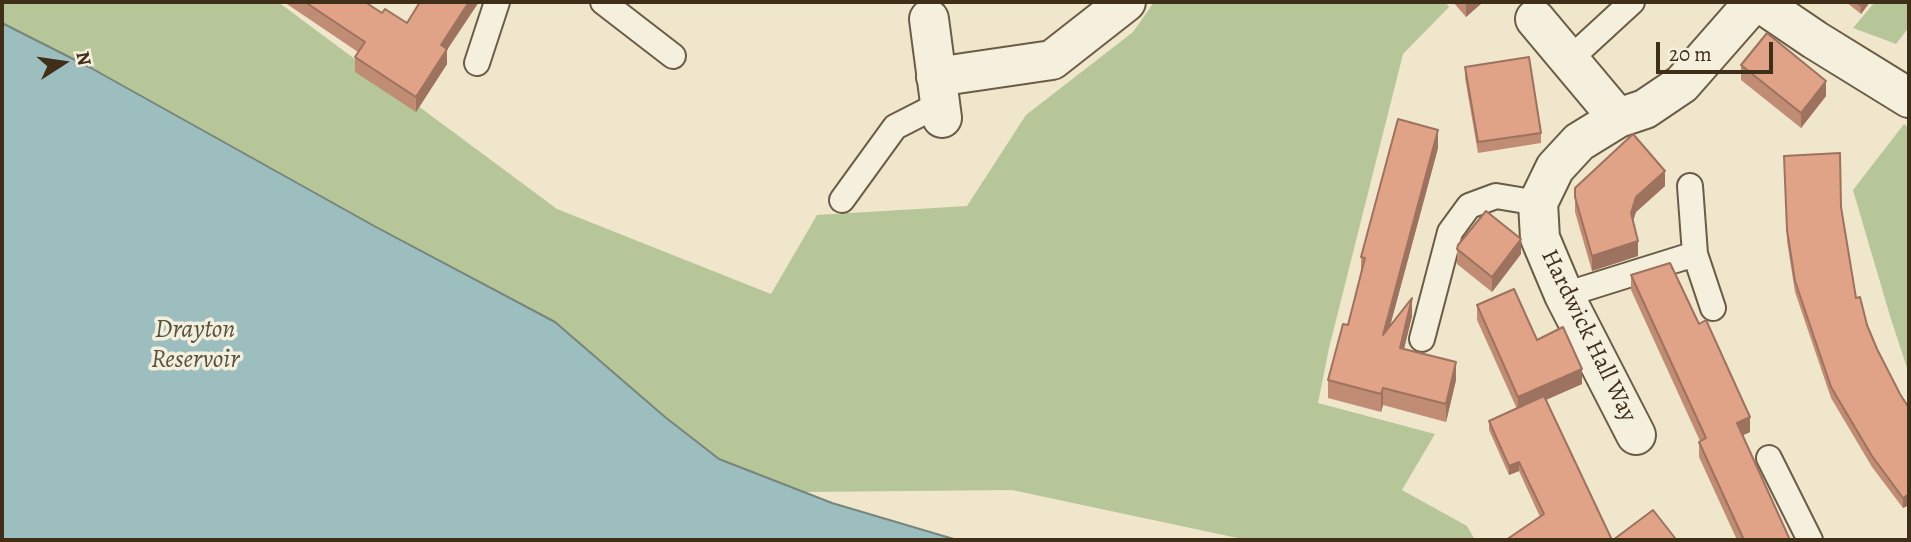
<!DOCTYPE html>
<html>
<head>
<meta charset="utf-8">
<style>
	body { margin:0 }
	#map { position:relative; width:1911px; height:542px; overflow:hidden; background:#f0e6cb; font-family:Alegreya,serif }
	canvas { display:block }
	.frame { position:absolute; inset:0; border:4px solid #3f2f18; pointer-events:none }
	.north { position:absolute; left:28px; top:28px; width:70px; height:70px; -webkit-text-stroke:5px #f5efdd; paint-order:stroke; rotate:78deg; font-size:19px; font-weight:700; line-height:28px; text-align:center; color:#3f2f18 }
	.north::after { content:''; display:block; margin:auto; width:24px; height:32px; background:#3f2f18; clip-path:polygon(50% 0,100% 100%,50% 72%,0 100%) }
	.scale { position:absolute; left:1656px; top:42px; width:117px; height:32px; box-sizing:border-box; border:4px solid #3f2f18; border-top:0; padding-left:9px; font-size:21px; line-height:24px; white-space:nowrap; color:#3f2f18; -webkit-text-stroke:5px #f5efdd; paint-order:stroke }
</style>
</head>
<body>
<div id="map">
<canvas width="1911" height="542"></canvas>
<div class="frame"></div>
<div class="north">N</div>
<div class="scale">20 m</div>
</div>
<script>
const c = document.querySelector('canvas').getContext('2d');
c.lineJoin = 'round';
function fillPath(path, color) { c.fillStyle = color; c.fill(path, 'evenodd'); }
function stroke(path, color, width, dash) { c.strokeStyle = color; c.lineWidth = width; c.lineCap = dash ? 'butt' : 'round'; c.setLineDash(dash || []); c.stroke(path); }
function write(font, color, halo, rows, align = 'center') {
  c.font = font + ' Alegreya,serif'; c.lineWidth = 7; c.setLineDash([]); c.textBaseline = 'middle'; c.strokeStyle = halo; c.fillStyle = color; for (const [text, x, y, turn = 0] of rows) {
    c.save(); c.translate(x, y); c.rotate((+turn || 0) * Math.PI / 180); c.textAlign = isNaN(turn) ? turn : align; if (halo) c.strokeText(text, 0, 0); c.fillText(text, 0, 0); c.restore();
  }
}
fillPath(new Path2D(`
	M 2,2 L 278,2 L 557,209 L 771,294 L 817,215 L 967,206 L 1026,115 L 1133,32 L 1154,2 L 1445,2 L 1449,7 L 1403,54 L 1329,348 L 1318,403 L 1435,434 L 1402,490 L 1467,526 L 1475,540 L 1247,540 L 1012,490 L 804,492 L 719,459 L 665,417 L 555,322 L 376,227 L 91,68 L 2,23 Z
	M 1875,2 L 1909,2 L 1909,27 L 1896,44 L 1853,28 Z
	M 1904,124 L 1909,128 L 1909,374 L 1890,316 L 1853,190 Z`), '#b7c699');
const water = new Path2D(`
	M 2,23 L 91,68 L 376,227 L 555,322 L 665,417 L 719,459 L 832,503 L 957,540 L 2,540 Z`);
fillPath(water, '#9cbebe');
stroke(water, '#77857c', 2);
const service = new Path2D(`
	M 603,2 L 673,56
	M 1570,59 L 1632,2
	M 477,63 L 497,2
	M 1690,186 L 1695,254 L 1713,308
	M 842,200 L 895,127 L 940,104
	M 1564,295 L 1695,254
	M 1422,339 L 1450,232 L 1469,206 L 1496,196 L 1538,203
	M 1769,458 L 1810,540`);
const minor = new Path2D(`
	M 1759,2 L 1815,40 L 1909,98
	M 929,19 L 942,118
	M 1535,19 L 1618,118
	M 936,77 L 1052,60 L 1126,2
	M 1636,435 L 1564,295 L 1540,238 L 1538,203 L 1555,168 L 1579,142 L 1618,118 L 1645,109 L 1682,84 L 1754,2`);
stroke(service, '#6b5d45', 28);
stroke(minor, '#6b5d45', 42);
stroke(service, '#f5efdd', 24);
stroke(minor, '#f5efdd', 38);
fillPath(new Path2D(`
	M 284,2 L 365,2 L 382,13 L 447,50 L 447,64 L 416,112 L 355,72 L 355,57 L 358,52 Z
	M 1453,2 L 1483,2 L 1466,17 Z
	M 1846,2 L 1870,2 L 1861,14 Z
	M 1741,65 L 1826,96 L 1801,128 L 1741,80 Z
	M 1465,67 L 1541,133 L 1541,143 L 1478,153 L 1465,78 Z
	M 1438,148 L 1390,326 L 1412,316 L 1404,349 L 1456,380 L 1446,422 L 1383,405 L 1381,412 L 1328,398 L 1328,380 L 1348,325 L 1361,272 L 1361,257 Z
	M 1784,156 L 1841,207 L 1856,298 L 1909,508 L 1909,519 L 1907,517 L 1907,506 L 1903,508 L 1872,467 L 1831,398 L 1795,292 L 1787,241 Z
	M 1665,186 L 1636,212 L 1633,221 L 1638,256 L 1592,271 L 1575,212 L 1575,188 Z
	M 1457,249 L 1521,254 L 1492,292 L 1457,264 Z
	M 1631,275 L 1750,432 L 1743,435 L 1790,540 L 1737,540 L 1699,457 L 1699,442 L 1700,441 L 1631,290 Z
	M 1477,305 L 1537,340 L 1582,384 L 1546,400 L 1612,540 L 1540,517 L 1519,471 L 1509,475 L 1489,430 L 1489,421 L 1517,409 L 1477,320 Z`), '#c18c74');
fillPath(new Path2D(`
	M 469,2 L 479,2 L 447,50 L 447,64 L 416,112 L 416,97 L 441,45 Z
	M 1466,2 L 1483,2 L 1466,17 Z
	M 1864,2 L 1870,2 L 1861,14 L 1861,6 Z
	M 1826,81 L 1826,96 L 1801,128 L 1801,113 Z
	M 1438,130 L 1438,148 L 1383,352 L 1383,335 Z
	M 1665,171 L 1665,186 L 1636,212 L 1631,227 L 1631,213 L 1636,197 Z
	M 1521,239 L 1521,254 L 1492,292 L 1492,277 Z
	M 1638,241 L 1638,256 L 1592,271 L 1592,256 Z
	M 1412,298 L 1412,316 L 1400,365 L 1400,348 Z
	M 1456,362 L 1456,380 L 1446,422 L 1446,404 Z
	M 1582,369 L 1582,384 L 1518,412 L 1518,397 Z
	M 1383,388 L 1383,405 L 1381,412 L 1381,394 Z
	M 1750,417 L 1750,432 L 1737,438 L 1737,423 Z
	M 1519,462 L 1519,471 L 1509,475 L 1509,466 Z
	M 1909,494 L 1909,505 L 1903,508 L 1903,498 Z`), '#9d725e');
const building = new Path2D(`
	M 305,2 L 365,2 L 382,13 L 385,9 L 407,23 L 420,2 L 469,2 L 441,45 L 447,49 L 416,97 L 355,57 L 365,42 Z
	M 1856,2 L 1864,2 L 1861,6 Z
	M 1767,33 L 1826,81 L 1801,113 L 1741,65 Z
	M 1529,57 L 1541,133 L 1478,142 L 1465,67 Z
	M 1398,119 L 1438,130 L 1383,335 L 1412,298 L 1400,348 L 1456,362 L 1446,404 L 1383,388 L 1381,394 L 1328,380 L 1343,324 L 1348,325 L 1365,258 L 1361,257 Z
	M 1633,134 L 1665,171 L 1636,197 L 1631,213 L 1638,241 L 1592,256 L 1575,197 L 1575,188 Z
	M 1840,153 L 1841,207 L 1856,298 L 1860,297 L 1867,325 L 1877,349 L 1900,394 L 1909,408 L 1909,494 L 1903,498 L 1872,456 L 1831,387 L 1795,281 L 1787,230 L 1784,156 Z
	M 1486,211 L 1521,239 L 1492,277 L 1457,249 L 1458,245 Z
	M 1670,263 L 1699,324 L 1706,320 L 1750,417 L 1737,423 L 1790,540 L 1744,540 L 1699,442 L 1706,438 L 1631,275 Z
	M 1514,289 L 1537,340 L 1563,327 L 1582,369 L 1518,397 L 1477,305 Z
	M 1544,396 L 1612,540 L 1506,540 L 1544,514 L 1519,462 L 1509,466 L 1489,421 Z
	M 1653,510 L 1675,538 L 1672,540 L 1613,540 Z`);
fillPath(building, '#e0a387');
stroke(building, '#9d725e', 2);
write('24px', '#3f2f18', '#f5efdd', [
	["Hardwick Hall Way",1588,336,64]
]);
write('italic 26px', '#565342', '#f5efdd', [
	["Drayton",195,331],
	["Reservoir",195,361]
]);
</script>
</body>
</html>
